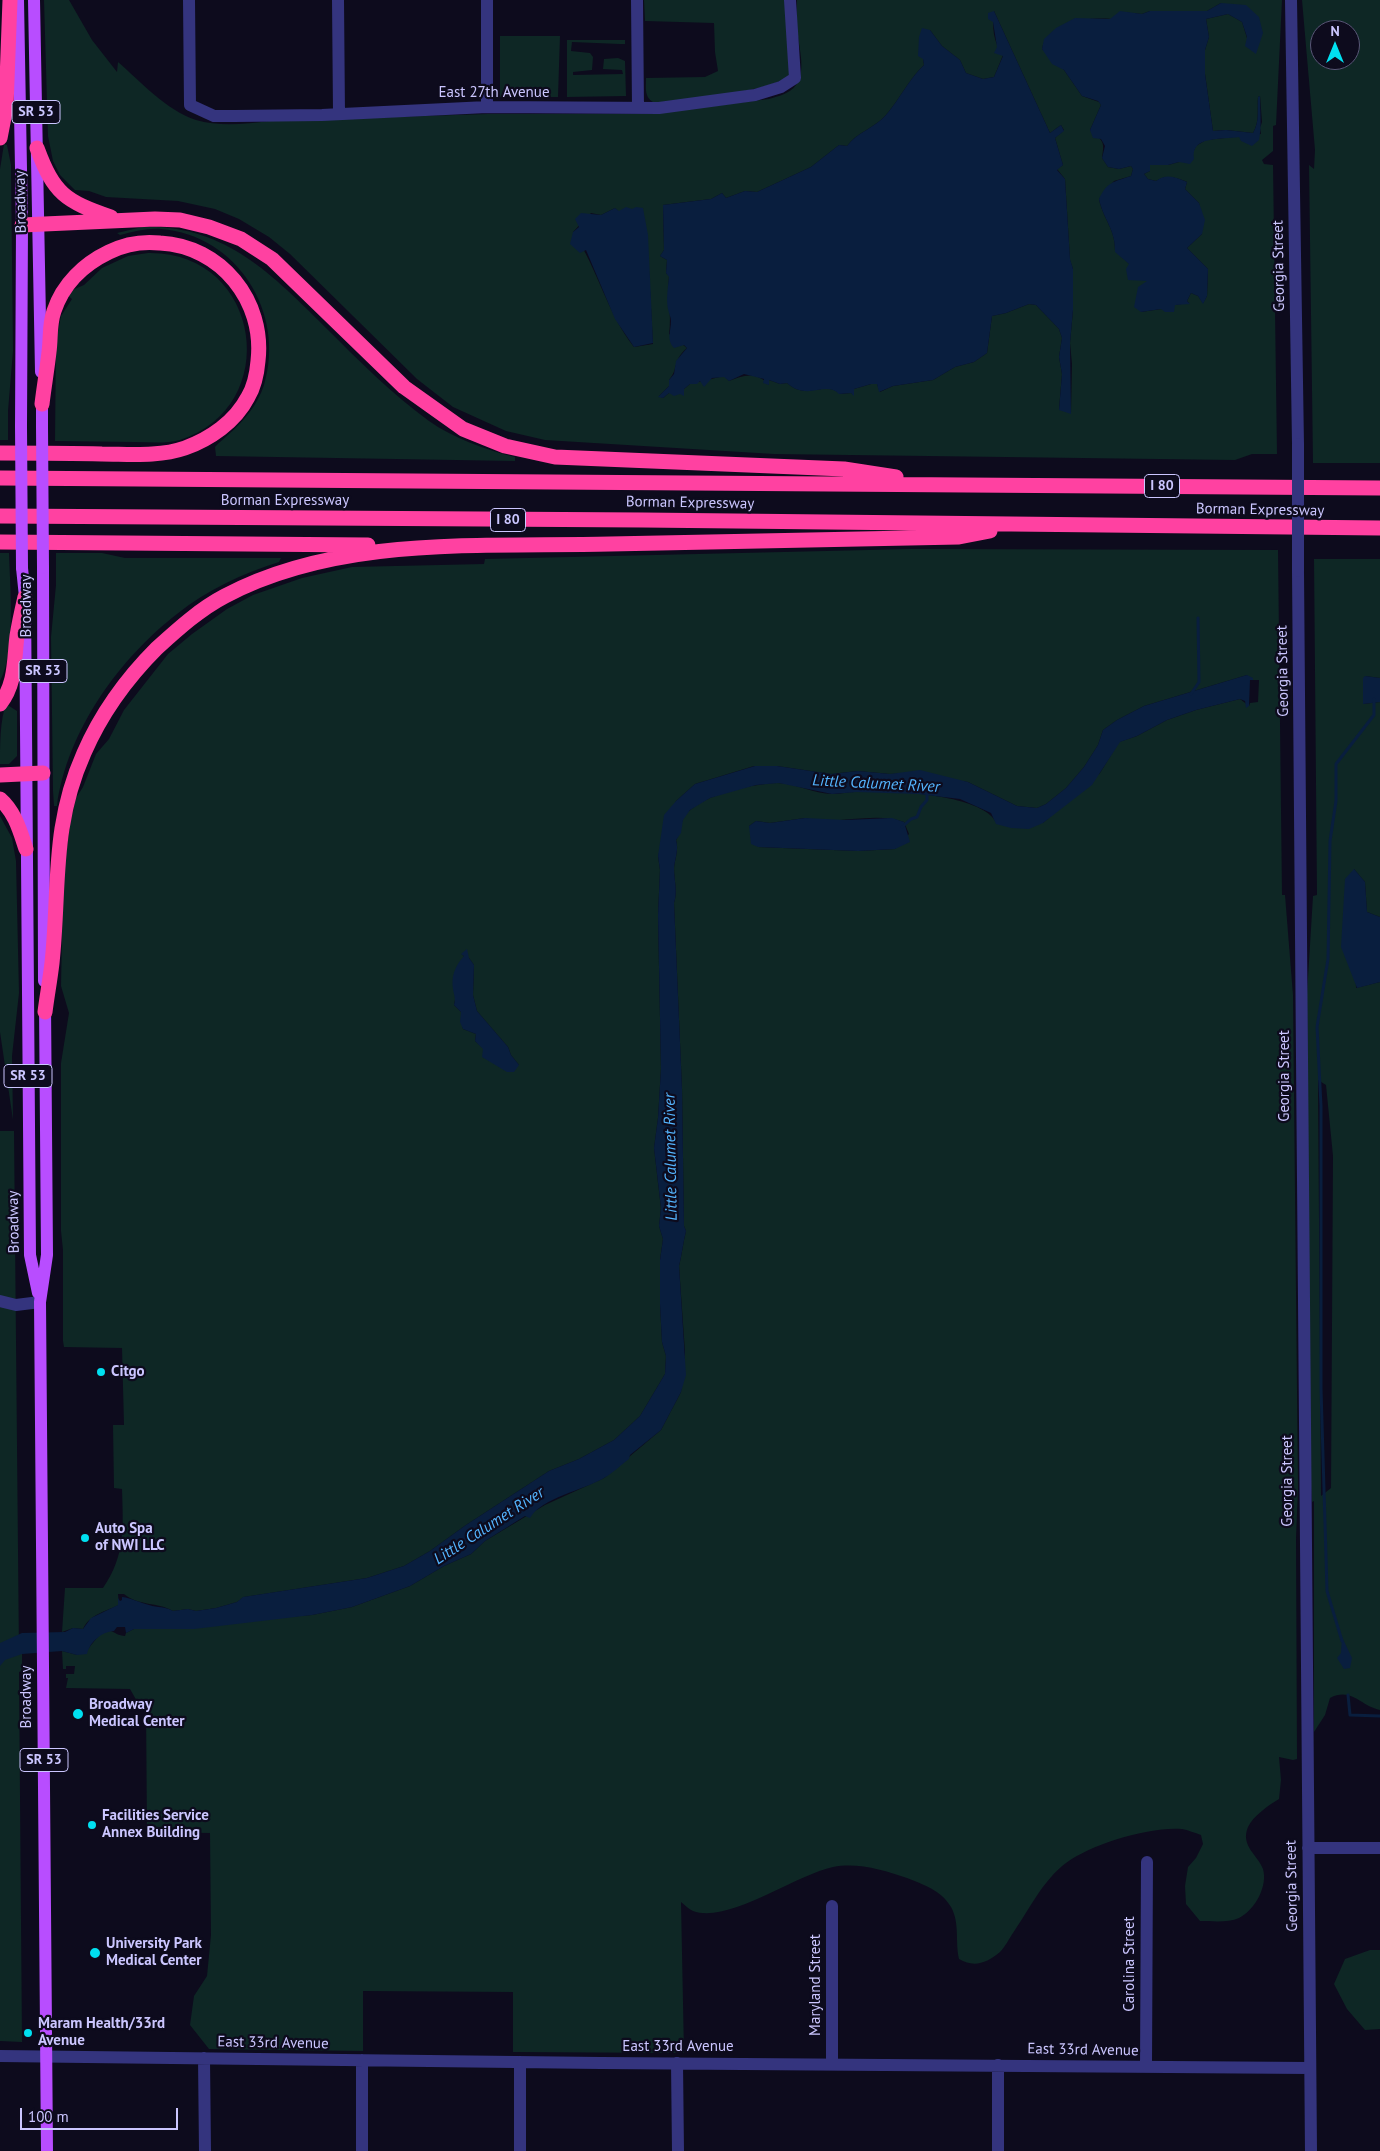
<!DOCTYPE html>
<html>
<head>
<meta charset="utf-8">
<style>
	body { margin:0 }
	#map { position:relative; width:1380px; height:2151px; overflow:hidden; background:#0d0b1d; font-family:"PT Sans",sans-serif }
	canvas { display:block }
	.north { position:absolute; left:1310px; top:20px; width:50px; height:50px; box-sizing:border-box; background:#0d0b1d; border:1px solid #595677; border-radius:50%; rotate:0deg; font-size:14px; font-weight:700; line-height:20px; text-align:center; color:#cbc6ff }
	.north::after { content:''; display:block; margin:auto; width:18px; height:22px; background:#00e0f1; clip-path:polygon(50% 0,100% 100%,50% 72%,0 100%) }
	.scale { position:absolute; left:20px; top:2108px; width:158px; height:22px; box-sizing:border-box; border:2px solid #cbc6ff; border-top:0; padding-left:6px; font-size:15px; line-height:18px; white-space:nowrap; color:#cbc6ff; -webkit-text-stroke:4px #0d0b1d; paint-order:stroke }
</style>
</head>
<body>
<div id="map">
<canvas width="1380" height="2151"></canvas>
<div class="north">N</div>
<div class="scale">100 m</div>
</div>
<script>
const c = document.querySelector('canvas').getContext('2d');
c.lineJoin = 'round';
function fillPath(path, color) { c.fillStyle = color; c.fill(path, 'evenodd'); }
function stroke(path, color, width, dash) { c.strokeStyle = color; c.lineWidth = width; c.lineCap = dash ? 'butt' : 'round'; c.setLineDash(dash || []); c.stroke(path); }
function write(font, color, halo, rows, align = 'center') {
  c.font = font + ' "PT Sans",sans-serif'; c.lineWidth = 4.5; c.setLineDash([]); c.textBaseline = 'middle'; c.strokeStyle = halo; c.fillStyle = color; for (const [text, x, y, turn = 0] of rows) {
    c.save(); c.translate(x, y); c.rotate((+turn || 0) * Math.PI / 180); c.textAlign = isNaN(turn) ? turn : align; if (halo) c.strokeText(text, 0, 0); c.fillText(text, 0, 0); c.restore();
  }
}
fillPath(new Path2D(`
	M 44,0 L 69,0 L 92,40 L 117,72 L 118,62 C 141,82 166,110 196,120 C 219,127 246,124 269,121 L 487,114 L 648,114 L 769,99 C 778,96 790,94 796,85 C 807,70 798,45 797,28 C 796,18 797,9 797,0 L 1282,0 L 1276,125 L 1273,126 L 1273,151 L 1262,160 L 1264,164 L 1273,165 L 1277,454 L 1252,454 L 1235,460 L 774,454 L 545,440 L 506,431 L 453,407 L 417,379 L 290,254 L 269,237 L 239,219 L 215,209 L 178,201 L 106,197 L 89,191 L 75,190 L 60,175 L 53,161 L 48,136 ZM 1221,3 L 1263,33 L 1247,38 L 1242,22 L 1228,14 L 1206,19 L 1209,37 L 1205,50 L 1205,74 L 1213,131 L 1226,130 L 1253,133 C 1260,121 1257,110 1258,97 L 1260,96 L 1262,122 L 1260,128 L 1261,134 L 1206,140 L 1196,146 L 1193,152 L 1179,162 L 1168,165 L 1150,165 L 1150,171 L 1144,174 L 1148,179 L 1156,181 C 1166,174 1176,177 1187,182 L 1185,189 L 1199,203 L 1202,234 L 1187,248 L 1208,269 L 1207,296 L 1203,303 L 1198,296 L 1191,293 L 1187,301 L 1189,303 L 1174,305 L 1174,312 L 1161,309 L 1141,312 L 1148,281 L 1115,251 C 1116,230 1103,219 1099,199 L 1114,181 L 1131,176 L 1133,169 L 1131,166 L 1119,169 L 1108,167 L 1102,158 C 1105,141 1103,141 1090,130 L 1101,105 L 1099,102 L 1082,96 L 1064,70 L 1042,49 C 1047,22 1088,17 1111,19 L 1120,12 L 1142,14 L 1150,11 L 1207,11 ZM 994,11 L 1050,133 L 1061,125 L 1064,130 L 1055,138 L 1063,165 L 1057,169 L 1065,179 L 1070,260 L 1073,269 L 1073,310 L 1070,343 L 1072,364 L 1071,413 L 1059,409 L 1062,374 L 1059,357 L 1062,338 L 1059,329 L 1036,305 L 1029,304 L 1006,313 L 992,316 L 987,353 L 974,362 L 955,367 L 933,380 L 893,386 L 880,392 L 877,384 L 871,384 L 854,389 L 854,395 L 851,393 L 840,394 C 825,380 807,401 787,383 L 780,384 L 769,380 L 769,385 C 757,371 743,375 729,381 L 724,376 L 690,384 L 684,389 L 669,393 L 663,398 L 659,396 L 669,386 L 669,380 C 679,368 672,361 687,348 L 669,334 C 672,315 667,296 669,276 L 666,273 L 667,260 L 660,256 L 664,250 L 663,205 L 711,199 L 722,193 L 726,198 L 745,191 L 757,192 L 811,167 L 839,145 L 847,146 C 857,132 875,128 886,115 C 900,99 908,80 924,65 L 923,59 L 930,30 L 942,46 L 960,60 L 966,73 L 983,79 L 994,77 L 1003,55 C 993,42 992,27 994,11 ZM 615,208 L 619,212 L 632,209 L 649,271 L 653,344 L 634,347 C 607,313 598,269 573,232 L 591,213 L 601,215 Z
	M 644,0 L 785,0 L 790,73 L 788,77 C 760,94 689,98 655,103 C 644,98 646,89 646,78 L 705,77 L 718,71 L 715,52 L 714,23 L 645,21 Z
	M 1302,0 L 1380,0 L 1380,463 L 1313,463 L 1309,165 L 1314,169 L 1315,150 ZM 1320,30 L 1350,30 L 1350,60 L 1320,60 Z
	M 500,36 L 560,36 L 558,97 L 500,97 Z
	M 567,40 L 625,40 L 625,44 L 620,44 L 572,42 L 571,51 L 590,53 L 593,57 L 592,70 L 573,72 L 573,75 L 623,74 L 622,70 L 603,69 L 604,59 L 618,58 L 625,61 L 626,96 L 567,97 Z
	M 4,144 L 7,145 L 11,165 L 13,351 L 8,411 L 8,440 L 0,440 L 0,169 Z
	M 142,227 C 223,224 272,274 325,327 C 358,360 391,393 429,421 C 453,438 486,450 515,457 L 515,461 L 216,456 L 215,447 C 219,442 225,438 229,434 C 244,421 258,404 264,385 C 286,313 237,235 161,229 C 147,228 133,232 120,235 L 117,233 Z
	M 148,253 C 262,251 284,407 180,440 C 165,444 150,442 135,442 C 108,442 82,441 55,441 L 56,341 L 61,316 L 72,299 L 67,295 L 70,291 L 84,285 L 102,268 L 128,256 Z
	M 911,549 L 1278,550 L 1282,895 L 1285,895 L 1293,995 L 1298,1489 L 1296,1538 L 1297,1759 L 1293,1760 L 1279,1757 L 1281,1780 L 1279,1799 C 1269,1805 1253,1816 1248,1827 C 1240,1846 1258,1855 1263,1869 C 1268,1886 1255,1910 1239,1918 C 1228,1923 1212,1921 1200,1921 L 1186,1904 L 1185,1886 L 1188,1867 L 1196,1858 L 1203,1844 L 1201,1835 C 1195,1833 1188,1830 1182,1829 C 1151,1826 1091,1844 1066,1863 C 1043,1880 1029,1910 1013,1933 C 1009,1939 1005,1947 1000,1952 C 987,1963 974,1968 959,1959 C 955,1942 960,1923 951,1907 C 941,1890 924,1885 907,1878 C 884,1870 857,1862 833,1867 C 795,1875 728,1924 693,1911 C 688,1909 684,1904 681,1902 L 684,2053 L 513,2052 L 513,1992 L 363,1991 L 363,2051 L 209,2049 L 190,2025 L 194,1996 L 207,1976 L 211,1935 L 210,1833 L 147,1832 L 146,1707 L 138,1703 L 130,1689 L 66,1688 L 68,1678 L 66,1678 L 66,1674 L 74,1674 L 75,1666 L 66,1666 L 66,1669 L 63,1669 L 62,1651 L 77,1655 C 80,1653 85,1651 88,1649 C 93,1644 101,1629 111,1631 C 114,1632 119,1636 125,1636 L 126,1633 L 134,1629 L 312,1615 L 352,1607 L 410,1586 L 444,1566 L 471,1554 L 485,1541 L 545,1505 L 604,1478 L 661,1430 L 681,1392 L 685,1352 L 679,1266 C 682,1254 683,1243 686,1231 L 684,1226 L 682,1089 L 674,903 C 678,892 674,880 674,868 C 675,858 679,850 676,840 C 681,833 680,826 683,819 C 688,809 700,803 710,798 C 730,790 755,784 777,783 C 796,783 813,794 833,794 C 840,794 848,792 855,792 C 887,790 980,793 996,822 L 1043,823 L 1100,773 L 1119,742 L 1137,736 L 1167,720 L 1196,710 L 1240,699 L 1249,706 L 1250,703 L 1258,702 L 1259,680 L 1253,680 L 1247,675 L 1144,706 L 1117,720 L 1103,730 L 1098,745 L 1084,767 L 1066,788 L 1046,804 L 1037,808 L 1017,806 L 968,782 L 905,773 L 890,774 L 858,771 L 831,774 L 777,766 L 754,766 L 695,784 L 676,801 L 658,856 L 660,870 L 658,915 L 661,1069 L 658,1118 L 654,1148 L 661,1208 L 659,1226 L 663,1239 L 660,1260 L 660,1304 L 662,1342 L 666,1356 L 665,1374 L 640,1416 L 614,1440 L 579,1459 L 549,1471 L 466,1525 L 430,1551 L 404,1566 L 367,1578 L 244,1597 L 237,1602 L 216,1608 L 196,1611 L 188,1609 L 173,1611 C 158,1602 138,1606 124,1594 L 118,1594 L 119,1605 C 106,1611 89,1615 83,1629 L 73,1628 L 62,1632 L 65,1588 L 103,1588 C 126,1555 123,1526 122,1489 L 114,1488 L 113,1425 L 124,1425 L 122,1348 L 64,1347 L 63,1341 L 63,1250 L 61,1231 L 61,1063 L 69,1013 L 61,986 L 63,878 L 70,824 L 76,798 L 83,787 L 96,754 L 109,739 L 124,710 L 168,654 L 192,634 L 227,609 L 253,595 L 302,578 L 352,567 L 484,564 L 485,559 ZM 805,818 C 837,826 874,811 904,822 L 909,834 L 895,849 L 858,851 L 758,847 L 749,826 L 756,821 L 770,823 ZM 461,954 L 469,958 L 474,965 L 473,995 L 477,1011 L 508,1047 L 511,1055 L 519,1065 L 494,1063 L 483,1057 L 484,1049 L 475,1041 L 476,1034 L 463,1029 L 461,1012 L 454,1005 L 464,956 Z
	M 0,553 L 9,553 C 10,587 16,652 0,681 Z
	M 56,553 L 102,553 L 125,558 L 281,558 L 279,562 C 243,573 207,590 177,614 C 119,659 67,731 57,806 L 54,806 L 53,791 L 51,637 L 56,585 Z
	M 1314,559 L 1380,559 L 1380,678 L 1365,676 L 1363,704 L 1380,702 L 1380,917 L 1367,912 L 1365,882 L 1354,869 L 1356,988 L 1380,982 L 1380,1710 C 1360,1706 1352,1687 1330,1698 L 1325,1715 L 1314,1732 L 1314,1501 L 1312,1502 L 1310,1472 L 1307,994 L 1313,896 L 1317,895 ZM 1318,1080 L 1326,1085 L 1333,1156 L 1331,1488 L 1321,1496 Z
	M 6,704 L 17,711 L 17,756 L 9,764 L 0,764 C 0,745 0,720 6,704 Z
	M 0,816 L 12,838 L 16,861 L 19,993 L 12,1056 L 13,1120 L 0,1032 Z
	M 0,1131 L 14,1131 L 19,1654 L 22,1654 L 22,1671 L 19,1672 L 22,2042 L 0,2041 Z
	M 1370,1950 L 1380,1950 L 1380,2029 L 1365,2030 L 1347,2009 L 1334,1984 L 1345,1959 Z`), '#0e2725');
fillPath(new Path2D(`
	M 1221,3 L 1246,5 L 1259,17 L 1263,33 L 1256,54 L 1245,46 L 1247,37 L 1242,22 L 1228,14 L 1206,19 L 1209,37 L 1205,50 L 1205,74 L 1213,131 L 1226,130 L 1253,133 C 1260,121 1257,110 1258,97 L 1260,96 C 1260,111 1262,125 1259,140 L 1252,146 L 1241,141 L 1239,137 C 1223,140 1190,135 1194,159 L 1190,164 L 1179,162 L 1168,165 L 1150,165 L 1150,171 L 1144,174 L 1148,179 L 1156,181 C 1166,173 1176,177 1187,182 L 1185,189 L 1199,203 L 1205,220 L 1202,234 L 1187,248 L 1208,269 L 1207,296 L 1203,304 L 1198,296 L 1191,293 L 1187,301 L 1190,304 L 1175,305 L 1174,312 L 1165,312 L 1161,309 L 1141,312 L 1134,307 L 1138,287 L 1147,281 L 1128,280 L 1126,269 L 1129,264 L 1115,252 C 1116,230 1103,219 1099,199 C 1107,182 1113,182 1131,176 L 1133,169 L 1131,166 L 1119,169 L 1108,167 L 1102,158 L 1105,146 L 1101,139 L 1093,138 L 1090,130 L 1101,105 L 1098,101 L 1082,96 L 1064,70 L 1052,64 L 1042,49 L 1044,39 L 1056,28 L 1075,18 L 1110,19 L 1120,11 L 1142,14 L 1150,11 L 1207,11 Z
	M 994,11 L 1050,133 L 1061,125 L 1064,131 L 1055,138 L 1063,165 L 1057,170 L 1065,179 L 1070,259 L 1073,269 L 1073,310 L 1070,343 L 1071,414 L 1059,410 L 1062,374 L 1059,357 L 1062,338 L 1059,329 L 1036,305 L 1029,304 L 1006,313 L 992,316 L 987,353 L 974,362 L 955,367 L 933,380 L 893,386 L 879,392 L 877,384 L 871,384 L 854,389 L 854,396 L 851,393 L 839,394 C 825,380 808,402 787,383 L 780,384 L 769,380 L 769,385 L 763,383 L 764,379 L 744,374 L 729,381 L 724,377 L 712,378 L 704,387 L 700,381 L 697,384 L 690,384 L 684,389 L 684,396 L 680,394 L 674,396 L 669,393 L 663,398 L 658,397 L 669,386 L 669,380 L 674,374 L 676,361 L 687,348 L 684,345 L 674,348 C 666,340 671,331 671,321 C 671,317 669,314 668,309 C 666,299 668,287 669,277 L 666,273 L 667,260 L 660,256 L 664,250 L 663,205 L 711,199 L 722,193 L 726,198 L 745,191 L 757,192 L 811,167 L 839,145 L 847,146 C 857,132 875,128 886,115 C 900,99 908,80 924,65 L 923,59 L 918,56 L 919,37 L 922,28 L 930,30 L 942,46 L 960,60 L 966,73 L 983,79 L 994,77 L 1003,56 L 994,53 L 997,47 L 993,22 L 988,19 L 988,13 Z
	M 626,207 L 632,209 L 636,207 L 643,208 L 648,235 L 653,343 L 634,347 L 615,319 L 586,250 L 580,253 L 570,244 L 573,232 L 579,227 L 575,219 L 581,213 L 601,215 L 615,208 L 619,211 Z
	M 1247,675 L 1253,678 L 1253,680 L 1250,680 L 1249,706 L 1246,708 L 1245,701 L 1240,699 L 1196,710 L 1167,720 L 1137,736 L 1120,742 L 1092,785 L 1043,823 L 1029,829 L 1011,828 L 996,824 L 991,813 L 960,799 L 918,794 L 857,792 L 832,794 L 779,783 L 756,785 L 710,798 L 690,810 L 683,820 L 681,833 L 676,840 C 679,850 675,858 674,868 C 674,880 678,892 674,903 L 682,1089 L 684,1226 L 686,1231 C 683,1243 682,1254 679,1266 L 686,1375 L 681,1392 L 661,1430 L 630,1455 L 629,1459 C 621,1465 613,1473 604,1478 C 584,1490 541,1498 530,1518 L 525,1516 L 485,1541 L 471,1554 L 444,1566 L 410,1586 L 352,1607 L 312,1615 L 194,1629 L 134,1629 L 126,1633 L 125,1627 L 117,1627 L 114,1631 C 101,1632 90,1642 87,1654 L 77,1655 L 62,1651 L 22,1654 L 5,1660 L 0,1666 L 0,1643 L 22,1633 L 65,1632 L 73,1628 L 83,1629 L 91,1618 L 118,1605 L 118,1598 L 120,1601 L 122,1600 L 122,1597 C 132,1598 140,1603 149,1605 C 158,1608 165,1606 173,1611 L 188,1609 L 196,1611 L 216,1608 L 237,1602 L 243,1597 L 367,1578 L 404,1566 L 430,1551 L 466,1525 L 549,1471 L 579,1459 L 614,1440 L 640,1416 L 665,1374 L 666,1356 L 662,1342 L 660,1304 L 660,1260 L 663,1239 L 659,1226 L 661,1208 L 654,1148 L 658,1118 L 661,1069 L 658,915 L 660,870 L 658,856 L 664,815 L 676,801 L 695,784 L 755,766 L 777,766 L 831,774 L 858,771 L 890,774 L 920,770 L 968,782 L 1017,806 L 1037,808 L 1046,804 L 1066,788 L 1084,767 L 1098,745 L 1103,730 L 1117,720 L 1144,706 Z
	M 1365,676 L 1380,678 L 1380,702 L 1363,704 L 1363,678 Z
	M 805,818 L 845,820 L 892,818 L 904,822 L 910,842 L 895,849 L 858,851 L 758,847 L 751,844 L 749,826 L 756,821 L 770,823 Z
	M 1354,869 L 1365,882 L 1367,912 L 1380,917 L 1380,982 L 1357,988 L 1341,947 L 1345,879 Z
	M 467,949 L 469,958 L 474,965 L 473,995 L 477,1011 L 508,1047 L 511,1055 L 519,1065 L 514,1072 L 507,1072 L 482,1057 L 483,1049 L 475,1041 L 476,1034 L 463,1029 L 460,1022 L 461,1012 L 454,1005 C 456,999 454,995 453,989 C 451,976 455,966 464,956 L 461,954 Z
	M 1342,1637 L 1352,1658 L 1350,1668 L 1344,1669 L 1337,1658 L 1341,1653 Z`), '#091e3e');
stroke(new Path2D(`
	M 1191,694 L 1199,682 L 1198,618
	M 902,827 L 911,819 L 917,817 L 921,807 L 927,800 L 927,791
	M 1342,1641 L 1327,1591 L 1321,1388 L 1321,1106 L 1317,1027 L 1328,959 L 1330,841 L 1336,801 L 1336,764 L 1374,715 L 1374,699
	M 1348,1695 L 1350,1715 L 1380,1716`), '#091e3e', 3);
stroke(new Path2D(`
	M 189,0 L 190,105 L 214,116 L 234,116 L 322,115 L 487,107 L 659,108 L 755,95 L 781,87 L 795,78 L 790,0
	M 338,0 L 339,113
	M 487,0 L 487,107
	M 637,0 L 638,108
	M 1291,0 L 1298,444
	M 1298,571 L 1311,2151
	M 0,1301 L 16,1305 L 40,1302
	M 1308,1848 L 1380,1848
	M 0,2056 L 601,2063 L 1310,2068
	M 204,2058 L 205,2151
	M 362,2060 L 362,2151
	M 520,2062 L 520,2151
	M 677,2063 L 678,2151
	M 832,2063 L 832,1906
	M 1146,2066 L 1147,1862
	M 998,2151 L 998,2065`), '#34347e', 12);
stroke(new Path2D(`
	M 18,0 L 22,225 L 21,426
	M 34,0 L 41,372
	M 42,395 L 42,426
	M 22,568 L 25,597 L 30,1255 L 38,1293
	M 43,568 L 44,981
	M 45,1003 L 47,1255 L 40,1302 L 47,2151`), '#b84dff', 12);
stroke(new Path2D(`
	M 0,138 L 6,107 L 10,0
	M 37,148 C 54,194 65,201 111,217
	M 22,225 L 155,219 L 180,220 L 209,227 L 241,239 L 272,259 L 404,387 L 463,429 L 505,446 L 555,457 L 844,469 L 896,477
	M 0,453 C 34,453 68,453 102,454 C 129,454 159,457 185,448 C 210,439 235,422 248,397 C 254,387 257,373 258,361 C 265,301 221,246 160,243 C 142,241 125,244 109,252 C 84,264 63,284 54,311 C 49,325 51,338 49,352 C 47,370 44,387 42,404
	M 0,478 L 1380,488
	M 0,516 L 643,520 L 1380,528
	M 0,542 L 368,545
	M 0,704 C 16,684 14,660 17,636 C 19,623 22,610 25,597
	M 0,775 L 43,773
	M 0,799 C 15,812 20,831 26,849
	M 45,1012 C 47,996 50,980 52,963 C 60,887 51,827 84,753 C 101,714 127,678 157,648 C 178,629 200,609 225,596 C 340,535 483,547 610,544 C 726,542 842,540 959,537 L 990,531`), '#ff41a1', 15);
stroke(new Path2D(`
	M 1298,444 L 1298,571`), '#34347e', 12);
stroke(new Path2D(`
	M 21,426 L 22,568
	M 42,426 L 43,568`), '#b84dff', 12);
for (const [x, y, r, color] of [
	[101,1372,5,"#00e0f1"],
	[85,1538,5,"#00e0f1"],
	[78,1714,6,"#00e0f1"],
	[92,1825,5,"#00e0f1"],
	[95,1953,6,"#00e0f1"],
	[28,2033,5,"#00e0f1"]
]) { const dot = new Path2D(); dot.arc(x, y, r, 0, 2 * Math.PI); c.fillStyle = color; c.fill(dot); stroke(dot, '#0d0b1d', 2); }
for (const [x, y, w] of [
	[36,112,48],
	[1162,486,35],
	[508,520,35],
	[43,671,48],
	[28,1076,48],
	[44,1760,48]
]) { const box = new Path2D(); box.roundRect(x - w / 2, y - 11.5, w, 23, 4); c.fillStyle = '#0d0b1d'; c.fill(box); stroke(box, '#cbc6ff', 1); }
write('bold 14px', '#cbc6ff', null, [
	["SR 53",36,112],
	["I 80",1162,486],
	["I 80",508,520],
	["SR 53",43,671],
	["SR 53",28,1076],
	["SR 53",44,1760]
]);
write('15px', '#cbc6ff', '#0d0b1d', [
	["East 27th Avenue",494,93],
	["Broadway",21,202,-91],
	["Georgia Street",1279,266,-91],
	["Borman Expressway",285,501],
	["Borman Expressway",690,503,1],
	["Borman Expressway",1260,510,1],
	["Broadway",27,606,-90],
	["Georgia Street",1283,671,-91],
	["Georgia Street",1285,1076,-90],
	["Broadway",14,1222,-91],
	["Georgia Street",1288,1481,-90],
	["Broadway",27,1697,-90],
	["Georgia Street",1292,1886,-91],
	["Carolina Street",1130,1964,-90],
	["Maryland Street",816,1985,-90],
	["East 33rd Avenue",273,2043,1],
	["East 33rd Avenue",678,2047],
	["East 33rd Avenue",1083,2050,1]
]);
write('bold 15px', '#cbc6ff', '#0d0b1d', [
	["Citgo",111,1372],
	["Auto Spa",95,1529],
	["of NWI LLC",95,1546],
	["Broadway",89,1705],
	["Medical Center",89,1722],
	["Facilities Service",102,1816],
	["Annex Building",102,1833],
	["University Park",106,1944],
	["Medical Center",106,1961],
	["Maram Health/33rd",38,2024],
	["Avenue",38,2041]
], 'left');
write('italic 16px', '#54b5ff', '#0d0b1d', [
	["Little Calumet River",876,784,3],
	["Little Calumet River",671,1157,-91],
	["Little Calumet River",489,1526,-33]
]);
</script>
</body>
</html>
